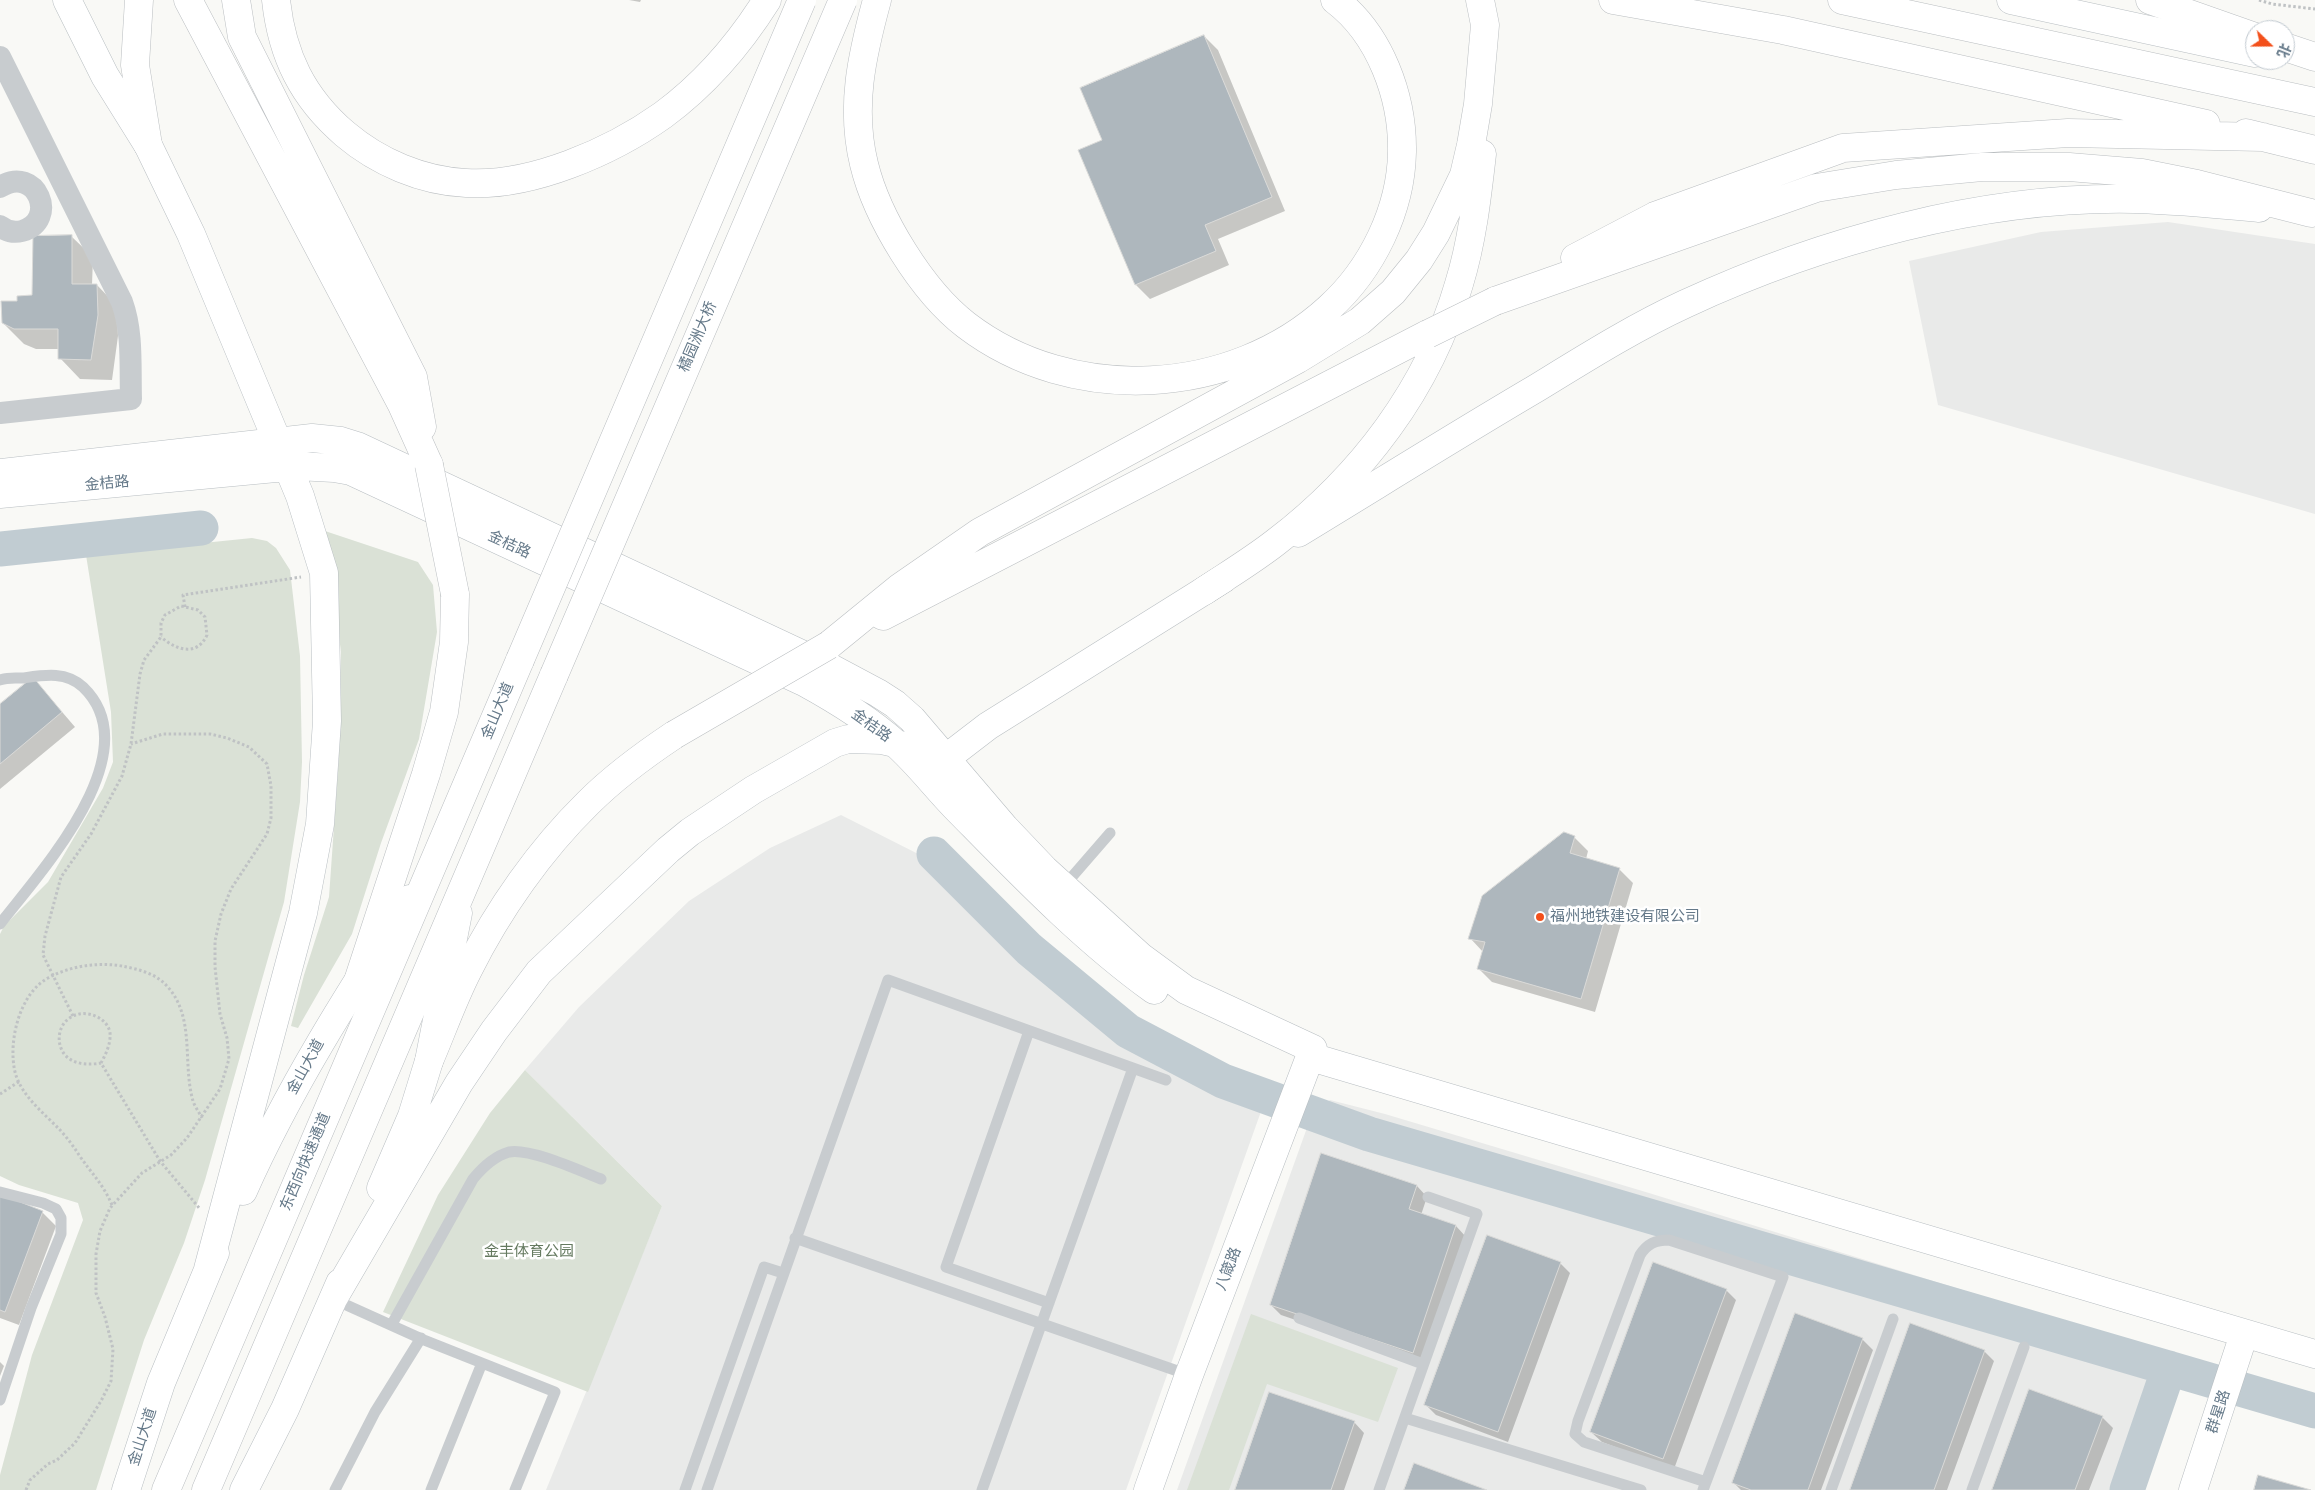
<!DOCTYPE html>
<html>
<head>
<meta charset="utf-8">
<style>
	body { margin:0 }
	#map { position:relative; width:2315px; height:1490px; overflow:hidden; background:#f9f9f6; font-family:Signika,"Noto Sans SC",sans-serif }
	canvas { display:block }
	.north { position:absolute; left:2245px; top:20px; width:50px; height:50px; box-sizing:border-box; background:#fff; border:1px solid #c1c9d0; border-radius:50%; rotate:112deg; font-size:14px; font-weight:700; line-height:20px; text-align:center; color:#657989 }
	.north::after { content:''; display:block; margin:auto; width:18px; height:22px; background:#f3501b; clip-path:polygon(50% 0,100% 100%,50% 72%,0 100%) }
</style>
</head>
<body>
<div id="map">
<canvas width="2315" height="1490"></canvas>
<div class="north">北</div>
</div>
<script>
const c = document.querySelector('canvas').getContext('2d');
c.lineJoin = 'round';
function fillPath(path, color) { c.fillStyle = color; c.fill(path, 'evenodd'); }
function stroke(path, color, width, dash) { c.strokeStyle = color; c.lineWidth = width; c.lineCap = dash ? 'butt' : 'round'; c.setLineDash(dash || []); c.stroke(path); }
function write(font, color, halo, rows, align = 'center') {
  c.font = font + ' Signika,"Noto Sans SC",sans-serif'; c.lineWidth = 5; c.setLineDash([]); c.textBaseline = 'middle'; c.strokeStyle = halo; c.fillStyle = color; for (const [text, x, y, turn = 0] of rows) {
    c.save(); c.translate(x, y); c.rotate((+turn || 0) * Math.PI / 180); c.textAlign = isNaN(turn) ? turn : align; if (halo) c.strokeText(text, 0, 0); c.fillText(text, 0, 0); c.restore();
  }
}
fillPath(new Path2D(`
	M 2168,222 L 2315,244 L 2315,514 L 1938,405 L 1909,261 L 2041,232 Z
	M 841,815 L 940,865 L 1100,991 L 1155,1042 L 1269,1089 L 1126,1490 L 546,1490 L 662,1206 L 525,1070 L 579,1007 L 689,901 L 770,848 Z
	M 1330,1100 L 1385,1114 L 1649,1193 L 2150,1348 L 2159,1370 L 2119,1490 L 1177,1490 L 1313,1111 Z`), '#e9eae9');
fillPath(new Path2D(`
	M 325,531 L 418,562 L 433,585 L 437,632 L 419,739 L 381,843 L 352,934 L 298,1028 L 291,1026 L 304,975 L 329,897 L 339,756 L 341,652 Z
	M 252,538 L 267,541 L 276,548 L 290,570 L 300,656 L 302,762 L 300,802 L 284,902 L 205,1180 L 184,1243 L 144,1340 L 96,1490 L 0,1490 L 0,1475 L 32,1355 L 83,1220 L 78,1203 L 19,1185 L 0,1176 L 0,934 L 4,926 L 48,882 L 103,788 L 113,762 L 111,712 L 86,555 Z
	M 525,1070 L 662,1206 L 588,1392 L 383,1312 L 438,1195 L 490,1113 Z
	M 1251,1314 L 1398,1368 L 1378,1422 L 1267,1384 L 1229,1490 L 1187,1490 Z`), '#dae1d6');
fillPath(new Path2D(`
	M 629,0 L 641,0 L 640,2 Z
	M 1204,36 L 1218,50 L 1285,211 L 1218,239 L 1229,265 L 1150,299 L 1136,285 L 1104,141 Z
	M 72,237 L 93,257 L 92,285 L 97,285 L 117,306 L 118,336 L 112,380 L 80,379 L 60,358 L 60,349 L 36,349 L 24,344 L 3,323 L 18,302 L 34,297 Z
	M 33,678 L 75,727 L 0,789 L 0,706 Z
	M 1574,837 L 1588,851 L 1586,859 L 1619,869 L 1633,883 L 1595,1012 L 1492,982 L 1478,968 L 1483,952 L 1470,938 Z
	M 1322,1154 L 1417,1186 L 1427,1197 L 1421,1215 L 1456,1226 L 1466,1237 L 1423,1363 L 1281,1315 L 1271,1305 Z
	M 0,1197 L 42,1212 L 56,1226 L 19,1325 L 0,1318 Z
	M 1560,1263 L 1570,1273 L 1508,1442 L 1436,1415 L 1426,1405 Z
	M 1726,1290 L 1736,1300 L 1674,1469 L 1602,1442 L 1591,1432 Z
	M 1862,1339 L 1873,1350 L 1821,1490 L 1741,1490 L 1734,1483 Z
	M 1984,1351 L 1994,1361 L 1947,1490 L 1851,1490 Z
	M 0,1362 L 4,1366 L 0,1376 Z
	M 2102,1417 L 2113,1428 L 2089,1490 L 1993,1490 Z
	M 1354,1422 L 1364,1433 L 1344,1490 L 1236,1490 Z`), '#0003');
stroke(new Path2D(`
	M 0,549 L 201,528
	M 934,854 L 1029,949 L 1128,1031 L 1223,1081 L 1369,1134 L 2315,1411
	M 2127,1490 L 2169,1368`), '#c1ccd2', 35);
const building = new Path2D(`
	M 1204,35 L 1272,197 L 1205,225 L 1216,251 L 1135,285 L 1078,150 L 1102,140 L 1080,88 Z
	M 72,235 L 72,284 L 97,284 L 98,315 L 91,360 L 58,359 L 58,329 L 14,329 L 2,323 L 1,301 L 17,301 L 17,296 L 32,295 L 33,236 Z
	M 33,677 L 62,712 L 0,764 L 0,704 Z
	M 1564,832 L 1575,836 L 1570,853 L 1620,868 L 1581,999 L 1477,969 L 1485,942 L 1468,939 L 1482,896 Z
	M 1321,1153 L 1417,1185 L 1409,1209 L 1456,1225 L 1413,1353 L 1270,1305 Z
	M 0,1194 L 43,1211 L 5,1312 L 0,1310 Z
	M 1487,1235 L 1561,1262 L 1498,1432 L 1424,1405 Z
	M 1653,1262 L 1727,1289 L 1663,1459 L 1590,1432 Z
	M 1795,1313 L 1863,1338 L 1808,1490 L 1751,1490 L 1732,1483 Z
	M 1910,1323 L 1985,1350 L 1934,1490 L 1850,1490 Z
	M 2029,1389 L 2103,1416 L 2075,1490 L 1992,1490 Z
	M 1269,1392 L 1355,1421 L 1331,1490 L 1235,1490 Z
	M 1414,1463 L 1487,1490 L 1404,1490 Z
	M 2258,1475 L 2311,1490 L 2254,1490 Z`);
fillPath(building, '#aeb7bd');
stroke(building, '#dadad8', 1);
const secondary = new Path2D(`
	M 67,0 L 105,76 L 148,145 L 191,234 L 300,496 L 324,573 L 327,721 L 320,824 L 303,913 L 208,1269
	M 2011,0 L 2255,53
	M 0,473 L 312,438 L 341,441 L 357,446 L 833,669 L 878,693 L 895,704 L 912,719 L 1005,828 L 1044,869 L 1141,957 L 1186,990 L 1313,1049 L 1189,1375 L 1148,1490
	M 0,494 L 297,466 L 334,468 L 351,471 L 804,682 C 835,699 868,719 895,743 C 918,763 937,789 959,811 C 1021,874 1083,939 1154,990
	M 1298,533 C 1377,485 1455,436 1535,389 C 1584,359 1633,328 1685,304 C 1821,241 1983,196 2134,199 C 2176,200 2217,204 2259,208
	M 1311,1057 L 2315,1354
	M 381,1188 L 412,1116 L 429,1061 L 458,913
	M 243,1191 C 289,1088 349,994 410,899
	M 333,1299 L 459,1083 L 494,1031 L 539,972 L 668,850 L 690,832 L 753,790 L 835,743 L 848,739 L 882,740 L 895,743 L 932,760 L 945,759 L 988,726 L 1223,579
	M 126,1490 L 161,1383 L 215,1253
	M 244,1490 L 285,1409 L 340,1283
	M 2193,1490 L 2244,1334`);
const highway = new Path2D(`
	M 139,0 L 135,65 L 148,145
	M 188,0 L 402,405 L 429,465
	M 236,0 L 242,37 L 413,377 L 422,427
	M 276,0 C 282,56 303,98 345,134 C 378,162 422,181 466,183 C 531,187 611,152 663,115 C 705,84 740,43 767,0
	M 877,0 C 862,55 850,107 864,164 C 877,218 922,291 966,325 C 1072,406 1232,397 1329,308 C 1372,269 1401,210 1402,152 C 1403,97 1380,34 1335,0
	M 1613,0 L 1783,30 L 2206,124
	M 1842,0 L 2315,102
	M 2150,0 L 2255,37
	M 2285,47 L 2315,57
	M 2246,133 L 2315,150
	M 1575,258 L 1655,216 L 1843,148 L 2068,133 L 2263,137
	M 1495,301 L 1816,188 L 1896,175 L 1982,167 L 2069,167 L 2142,173 L 2197,184 L 2311,213
	M 1204,591 C 1228,575 1253,560 1276,542 C 1361,477 1429,388 1459,284 C 1472,242 1477,198 1482,154
	M 883,616 L 1428,334
	M 829,645 L 899,588 L 980,532 L 1298,359 L 1360,321 L 1393,292 L 1419,260 L 1436,233 L 1464,175 L 1471,145 L 1478,104 L 1485,25 L 1480,0
	M 359,978 L 426,774 L 444,712 L 454,642 L 455,594
	M 429,1061 C 442,1031 453,999 468,970 C 498,910 540,850 588,803 C 614,777 644,755 674,735
	M 166,1490 L 520,660
	M 206,1490 L 554,675`);
stroke(secondary, '#b8bec2', 29);
stroke(highway, '#babec1', 29);
stroke(new Path2D(`
	M 2259,0 L 2272,4 L 2315,9
	M 185,607 L 183,595 L 301,577
	M 73,1016 L 43,955 L 45,936 L 61,877 L 91,834 L 122,776 L 131,744 L 140,674 L 144,660 L 161,637 L 161,623 L 165,615 L 181,606 L 198,610 L 205,617 L 207,635 C 197,657 176,650 161,637
	M 101,1063 C 106,1054 111,1043 110,1033 C 108,1018 87,1009 73,1016 C 58,1023 55,1043 65,1055 C 74,1065 89,1065 101,1063 L 160,1161 L 200,1209
	M 0,1094 L 20,1081
	M 112,1205 C 103,1184 92,1174 79,1155 C 74,1147 68,1139 61,1131 C 45,1114 21,1096 15,1072 C 8,1042 19,994 48,978 C 70,966 97,962 122,966 C 137,969 155,973 166,985 C 196,1016 182,1063 193,1101 C 195,1107 199,1112 202,1118
	M 26,1490 L 30,1480 L 48,1464 L 57,1460 L 75,1443 L 101,1401 L 111,1381 L 113,1349 L 105,1317 L 96,1293 L 96,1254 L 100,1231 L 110,1208 L 142,1173 L 171,1155 L 187,1138 L 220,1089 L 229,1059 L 227,1038 L 220,1014 L 215,967 L 215,941 L 221,914 L 231,889 L 267,834 L 271,818 L 271,786 L 267,764 L 249,747 L 227,738 L 210,734 L 163,734 L 131,744`), '#bfc2c4', 3, [2.5, 2.5]);
stroke(new Path2D(`
	M 0,680 C 7,677 15,678 23,678 C 44,675 66,671 83,687 C 151,752 41,871 0,924
	M 1064,886 L 1110,833
	M 1029,1031 L 946,1267 L 1049,1303
	M 0,1192 L 43,1203 L 56,1209 L 61,1218 L 61,1234 L 31,1308 L 0,1400
	M 795,1238 L 1189,1375
	M 333,1299 L 424,1340 L 555,1392 L 515,1490
	M 1299,1318 L 1423,1364
	M 392,1324 L 473,1179 C 482,1168 495,1156 509,1152 C 531,1148 580,1171 601,1179
	M 1405,1418 L 1641,1490
	M 335,1490 L 375,1412 L 421,1338
	M 431,1490 L 482,1363
	M 685,1490 L 764,1267 L 783,1273
	M 707,1490 L 888,980 L 1166,1080
	M 982,1490 L 1133,1068
	M 1379,1490 L 1477,1214 L 1428,1197
	M 1703,1490 L 1783,1277 L 1669,1240 C 1655,1240 1647,1244 1640,1255 L 1578,1421 L 1575,1434 L 1584,1442 L 1706,1482
	M 1831,1490 L 1893,1319
	M 1972,1490 L 2024,1347`), '#c8cccf', 11);
stroke(new Path2D(`
	M 0,57 L 122,302 C 133,332 130,367 131,399 L 0,413
	M 0,187 C 37,164 59,221 22,231 C 14,233 6,231 0,226`), '#c8cccf', 22);
stroke(secondary, '#fff', 28);
stroke(highway, '#fff', 28);
const highwayBridge = new Path2D(`
	M 1428,334 L 1495,301
	M 429,465 L 455,594
	M 520,660 L 802,0
	M 554,675 L 843,0
	M 674,735 L 829,645`);
stroke(highwayBridge, '#babec1', 29, []);
stroke(highwayBridge, '#fff', 28);
for (const [x, y, r, color] of [
	[1540,917,5,"#f3501b"]
]) { const dot = new Path2D(); dot.arc(x, y, r, 0, 2 * Math.PI); c.fillStyle = color; c.fill(dot); stroke(dot, '#fff', 2); }
write('15px', '#657989', '#fff', [
	["橘园洲大桥",698,337,-67],
	["金桔路",107,484,-5],
	["金桔路",509,545,25],
	["金山大道",498,711,-67],
	["金桔路",871,726,36],
	["金山大道",306,1067,-61],
	["东西向快速通道",306,1162,-67],
	["八箴路",1229,1269,-69],
	["群星路",2219,1412,-72],
	["金山大道",143,1437,-72]
]);
write('15px', '#657989', '#fff', [
	["福州地铁建设有限公司",1550,917]
], 'left');
write('15px', '#657a60', '#fff', [
	["金丰体育公园",529,1252]
]);
</script>
</body>
</html>
